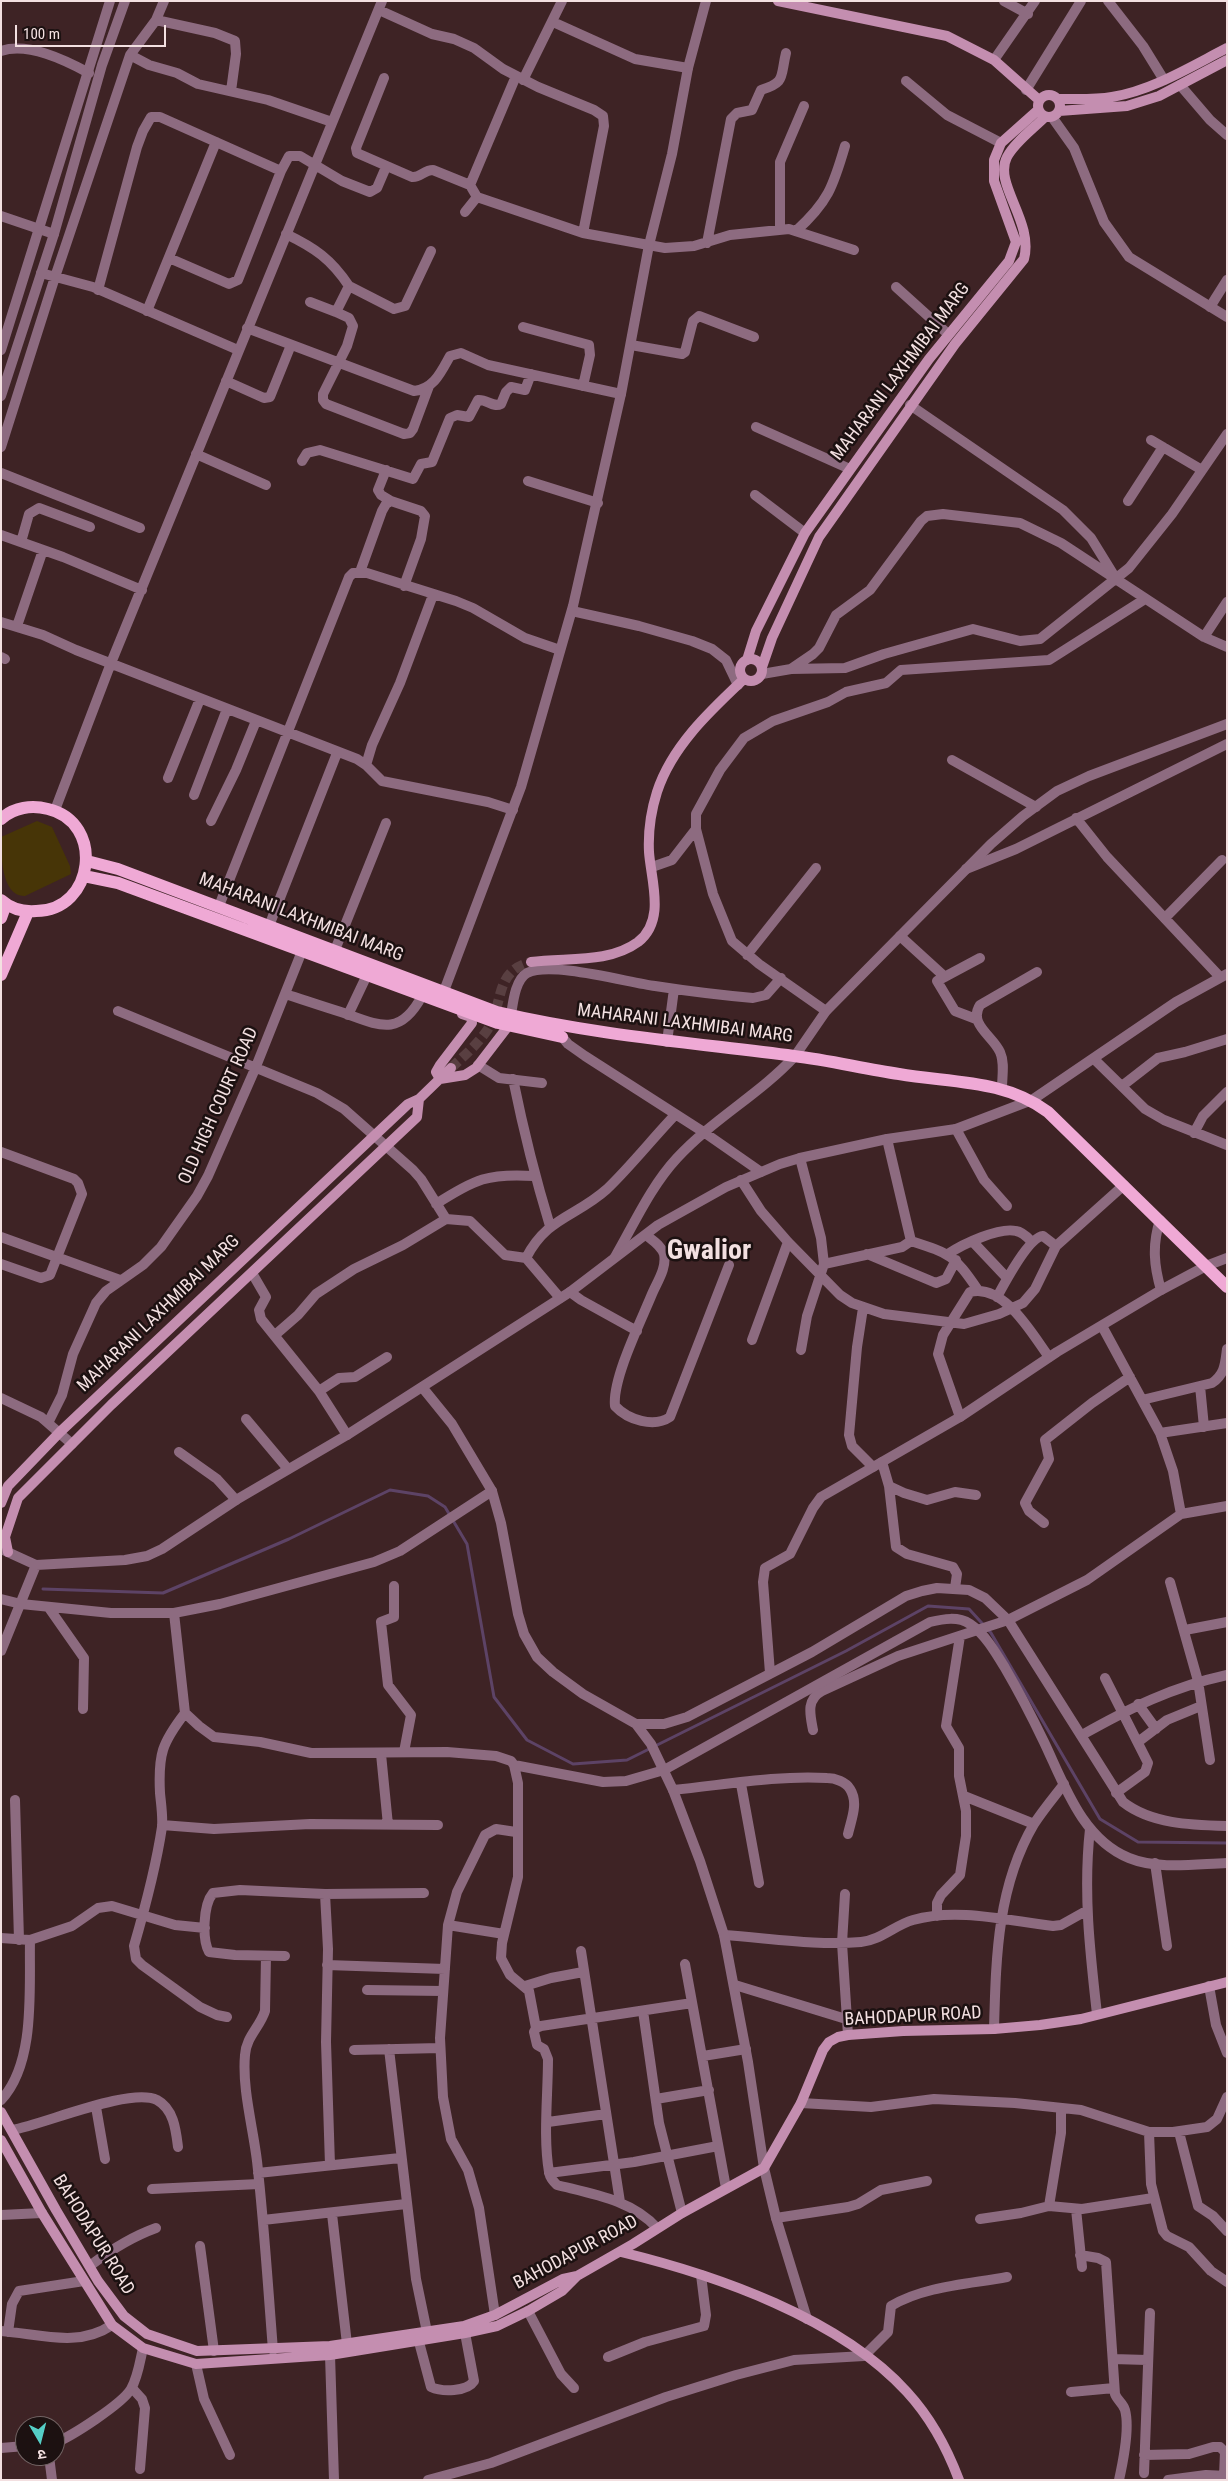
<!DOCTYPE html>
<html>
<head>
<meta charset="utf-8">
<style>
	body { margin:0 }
	#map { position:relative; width:1228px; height:2481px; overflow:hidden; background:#3e2325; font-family:"Roboto Condensed","Noto Sans Devanagari",sans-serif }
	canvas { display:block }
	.frame { position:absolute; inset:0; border:2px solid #f3e0e1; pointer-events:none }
	.north { position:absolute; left:15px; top:2416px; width:50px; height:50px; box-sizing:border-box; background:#1c1111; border:1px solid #726464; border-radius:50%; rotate:172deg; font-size:14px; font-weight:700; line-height:20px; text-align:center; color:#f3e0e1 }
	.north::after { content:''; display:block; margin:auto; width:18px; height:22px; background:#55cec6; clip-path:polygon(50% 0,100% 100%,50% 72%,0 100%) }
	.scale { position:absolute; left:15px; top:25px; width:151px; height:22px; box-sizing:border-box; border:2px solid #f3e0e1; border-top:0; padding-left:6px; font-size:15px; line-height:18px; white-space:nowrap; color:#f3e0e1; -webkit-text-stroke:4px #1c1111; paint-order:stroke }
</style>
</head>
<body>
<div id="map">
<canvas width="1228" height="2481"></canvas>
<div class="frame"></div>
<div class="north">उ</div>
<div class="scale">100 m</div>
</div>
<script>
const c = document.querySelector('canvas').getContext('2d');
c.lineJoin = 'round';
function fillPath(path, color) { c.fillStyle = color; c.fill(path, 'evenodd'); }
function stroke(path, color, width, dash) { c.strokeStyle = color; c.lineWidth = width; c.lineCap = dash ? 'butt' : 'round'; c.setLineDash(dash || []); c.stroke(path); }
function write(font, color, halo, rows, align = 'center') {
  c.font = font + ' "Roboto Condensed",sans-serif'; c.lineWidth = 5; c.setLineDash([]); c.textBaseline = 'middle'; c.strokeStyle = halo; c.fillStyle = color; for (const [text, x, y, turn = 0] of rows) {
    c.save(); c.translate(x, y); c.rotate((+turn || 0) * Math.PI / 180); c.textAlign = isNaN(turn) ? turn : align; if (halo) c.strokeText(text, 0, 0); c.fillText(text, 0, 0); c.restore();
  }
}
fillPath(new Path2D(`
	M 37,821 L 52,827 L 70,866 L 71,874 L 25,896 C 1,897 1,854 1,837 Z`), '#473507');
stroke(new Path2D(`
	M 43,1589 L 163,1593 L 289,1539 L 390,1490 L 428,1496 L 445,1507 L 467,1544 L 494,1697 L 527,1740 L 573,1764 L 627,1760 L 846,1651 L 928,1606 L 969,1609 L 991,1633 L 1100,1819 L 1138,1842 L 1227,1843`), '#5d4366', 3);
stroke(new Path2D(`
	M 451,1068 C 464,1056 478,1044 488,1029 C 504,1003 494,971 531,962`), '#593f41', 10, [10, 5]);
stroke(new Path2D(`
	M 1004,1 L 1028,14
	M 1108,1 L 1143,46 L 1164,80
	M 379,10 L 432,34 L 454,39 L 474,48 L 503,69 L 538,87 L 594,110 L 603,116 L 604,126 L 583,233
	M 156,20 L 215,33 L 235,41 L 236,54 L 231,91
	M 553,22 L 635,59 L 688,68
	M 1,51 C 28,42 65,60 89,73
	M 130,55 L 149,65 L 177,73 L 198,84 L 268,100 L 332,122
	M 994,60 L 1035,1
	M 384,78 L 356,148 L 357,153 L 412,177 C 420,178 424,170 433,170 L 470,185 L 477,197 L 465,212
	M 523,80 L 562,1
	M 906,81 L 947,115 L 1001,143
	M 1180,85 L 1210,120 L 1227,135
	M 1026,90 L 1081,1
	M 470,185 L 516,76
	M 477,197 L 583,233 L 665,248 L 694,246 L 730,235 L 789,229 L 854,250
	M 1,216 L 54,234
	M 780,228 L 780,162 L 804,106
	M 796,231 C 828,202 833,187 845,146
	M 286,234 C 315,248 331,259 349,286 L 336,312 L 310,302
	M 707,243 L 731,119 L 737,113 L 752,110 L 761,90 C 786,82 780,78 786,53
	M 169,258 L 229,284 L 238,280 L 281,171
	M 41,273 L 93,287 L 238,350
	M 349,286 L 394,309 L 405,306 L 431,251
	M 896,287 L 948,334
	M 98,290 L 137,147 L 143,131 L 151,117 L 160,117 L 281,171 L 289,156 L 300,156 L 342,181 L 370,192 L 377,188 L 386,167
	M 1210,307 L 1227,280
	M 147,311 L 216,142
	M 336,312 L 349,318 L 353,326 L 347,346 L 323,394 L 323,400 L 326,404 L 404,434 L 410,433 L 413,429 L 429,386
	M 523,327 L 589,345 L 590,355 L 583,386
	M 247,328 L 414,391 C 434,389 441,372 450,356 L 461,353 L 488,365 L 621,394
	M 631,345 L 682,354 L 685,352 L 693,321 L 699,316 L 754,337
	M 226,381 L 264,398 L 270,397 L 291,345
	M 910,405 L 1063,510 L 1091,538 L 1115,577
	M 756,427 L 850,469
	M 1151,440 L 1202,470
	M 1,447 L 55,277 L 130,55 L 156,20 L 164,1
	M 196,454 L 266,485
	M 302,461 L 307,453 L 320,450 L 413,479 L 421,464 L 432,462 L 450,418 L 457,415 L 469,417 L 478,400 C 487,399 493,408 501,404 L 506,392 L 511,387 L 525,390 L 531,374
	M 386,470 L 378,490 L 381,495 L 391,501
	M 1,473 L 140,528
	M 528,481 L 598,503
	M 755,495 L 805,533
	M 1128,501 L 1163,447
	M 1,535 L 63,557 L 142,590
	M 21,542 L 29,514 L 39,508 L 90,527
	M 360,572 L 382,511 L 386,504 L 391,501 L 421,511 L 425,516 L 421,539 L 404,586
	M 572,611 L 639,626 L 692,641 L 712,649 L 726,660 L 738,685
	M 1,622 L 43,635 L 76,650 L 357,759 L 366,765 L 382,781 L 488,802 L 513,810
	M 17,626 L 43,550
	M 1204,637 L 1227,602
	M 1,657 L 5,659
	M 791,669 L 813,654 L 819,648 L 836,615 L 870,590 L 921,521 L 927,516 L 943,514 L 1020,523 L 1061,543 L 1204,637 L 1227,647
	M 762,674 L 791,669 L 845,668 L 884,654 L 973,629 L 1020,641 L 1040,639 L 1129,568 L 1172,514 L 1227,434
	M 952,760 L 1036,807
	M 366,765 L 372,745 L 400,683 L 433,595
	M 168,778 L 200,699
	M 194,795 L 227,709
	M 55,810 L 111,663 L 382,1
	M 1076,818 L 1107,857 L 1220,977
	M 211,821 L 236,770 L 256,721
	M 652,867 L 672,860 L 696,829
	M 966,869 L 1016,849 L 1227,744
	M 219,906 L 349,577 L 353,573 L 367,573 L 456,601 L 473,608 L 525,638 L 560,650
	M 1165,918 L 1222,860
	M 269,926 L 337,753
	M 900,936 L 945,977
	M 335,950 L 386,823
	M 747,955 L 816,868
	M 285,994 C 304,1000 324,1007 344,1013 C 380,1026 400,1037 422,996
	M 118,1011 L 317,1093 L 344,1109 L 413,1170 L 421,1179 L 446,1219 L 470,1221 L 505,1255 L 526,1258 L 560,1298
	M 826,1011 L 759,964 L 732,941 L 713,894 L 696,829 L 696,814 L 720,770 L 744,738 L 773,721 L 828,702 L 846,692 L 886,683 L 901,670 L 1049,660 L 1145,599
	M 348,1015 L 367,975
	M 511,1015 C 513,1003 515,980 527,973 C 551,961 626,982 655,986 C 687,991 720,995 753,998 L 766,995 L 781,978
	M 976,1019 L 955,1011 L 937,981 L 980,958
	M 558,1032 L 568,1044 L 585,1056 L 705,1133 L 761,1172
	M 667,1042 L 674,989
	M 1094,1059 L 1145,1109 L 1164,1120 L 1227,1145
	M 478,1065 L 499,1078 L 542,1083
	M 513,1079 C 523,1128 535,1177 550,1226
	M 1122,1086 L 1158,1058 L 1185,1052 L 1227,1039
	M 1002,1088 C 1002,1076 1005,1063 1000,1052 C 993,1036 968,1024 980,1005 L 1037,972
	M 956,1129 L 984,1180 L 1007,1206
	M 1194,1133 L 1203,1116 L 1227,1092
	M 1,1152 L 74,1179 L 78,1183 L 82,1194 L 50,1275 L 41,1278 L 1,1264
	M 800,1158 L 821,1238 L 824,1264 L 807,1316 L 801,1350
	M 741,1180 L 761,1211 L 788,1242 L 840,1295 L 852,1303 L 884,1314 L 964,1324 L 999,1314 L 1023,1303 L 1035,1289 L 1056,1246 L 1124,1185
	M 436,1204 C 475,1179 488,1173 534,1176
	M 1160,1220 C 1152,1245 1154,1266 1161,1290
	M 646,1235 C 652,1240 661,1245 664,1254 C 667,1268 657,1282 652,1294 C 641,1321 612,1379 615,1406 C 628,1420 654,1428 670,1417 L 729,1265
	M 1,1237 L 120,1280
	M 911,1241 C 951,1254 954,1255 978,1290
	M 973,1242 L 1007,1278
	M 867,1254 L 936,1283 L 946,1279 L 956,1260
	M 948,1254 C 963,1244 999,1227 1016,1231 C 1023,1232 1028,1238 1032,1242
	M 615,1257 C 634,1224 651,1186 677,1158 C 713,1119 760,1094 795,1056
	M 526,1258 C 547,1217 576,1217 607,1189 C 631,1166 652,1139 675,1115
	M 824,1264 L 902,1247 L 911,1241 L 887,1139
	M 252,1273 L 266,1297 L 259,1310 L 261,1319 L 319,1391 L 347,1435
	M 570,1292 L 581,1300 L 637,1331
	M 997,1297 C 1004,1284 1029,1237 1043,1236 L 1056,1246
	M 863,1308 L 857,1347 L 849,1435 L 852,1446 L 873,1467
	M 1102,1326 L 1160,1433 L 1173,1471 L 1181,1514
	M 275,1335 L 298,1315 L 316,1294 L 354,1269 L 403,1245 L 446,1219
	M 752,1340 L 788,1242
	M 1200,1386 L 1204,1427
	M 319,1391 L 339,1378 L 355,1377 L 387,1357
	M 1,1398 L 41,1417 L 72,1444
	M 1142,1400 L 1212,1383 C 1225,1374 1225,1364 1227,1349
	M 960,1417 L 938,1354 L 943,1335 L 970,1292 C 1004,1283 1032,1334 1049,1357
	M 246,1419 L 288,1469
	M 48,1423 L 62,1395 L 73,1354 L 96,1303 L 106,1291 L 143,1265 L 161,1247 L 197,1196 L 208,1176 L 255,1069 L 302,951
	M 1160,1433 L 1227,1423
	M 179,1452 L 217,1479 L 236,1500
	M 882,1462 L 889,1486 L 896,1547 L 907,1554 L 953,1567 L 957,1574 L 955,1588
	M 889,1486 L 904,1493 L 927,1500 L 955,1492 L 976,1495
	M 1044,1523 L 1029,1511 L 1025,1503 L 1049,1459 L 1045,1440 L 1092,1403 L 1130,1377
	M 1170,1582 L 1198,1681 L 1210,1760
	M 394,1586 L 394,1617 L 381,1622 L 388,1685 L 411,1715 L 404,1752
	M 1,1599 L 21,1604 L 111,1613 L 174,1613 L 220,1604 L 374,1562 L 400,1551 L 492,1491
	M 49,1608 L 84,1658 L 83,1709
	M 174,1613 L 185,1713 C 162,1743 158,1754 160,1793 C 161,1804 163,1816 162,1827 C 156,1867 145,1908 134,1946 L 136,1959 L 142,1965 L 200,2007 L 217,2015 L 227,2017
	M 1185,1630 L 1227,1622
	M 1105,1678 L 1148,1763 L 1145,1772 L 1116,1793
	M 1138,1704 L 1156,1729
	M 185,1713 L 199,1726 L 214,1737 L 260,1742 L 311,1753 L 447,1752 L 496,1756 L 511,1761 L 514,1765 L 518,1783 L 518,1877 L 502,1943 L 501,1958 L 510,1975 L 529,1991 L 536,2028
	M 813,1730 C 810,1714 806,1700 822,1691 L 898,1656 L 1008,1620 L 1087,1580 L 1181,1514 L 1227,1506
	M 1082,1735 C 1130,1708 1172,1687 1227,1675
	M 1138,1742 L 1167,1720 L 1201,1706
	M 381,1754 L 388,1825
	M 514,1765 L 603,1782 L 626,1781 L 664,1770
	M 741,1784 L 759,1883
	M 673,1790 C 724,1785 776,1775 827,1778 C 835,1778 846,1782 850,1789 C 859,1803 851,1820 848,1834
	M 964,1796 L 1034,1824
	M 15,1800 L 19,1940
	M 162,1825 L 214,1829 L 310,1824 L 438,1825
	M 1090,1829 C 1083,1892 1090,1952 1097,2014
	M 1155,1863 L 1167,1946
	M 325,1894 L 328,1949 L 326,2042 L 330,2165
	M 845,1894 L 842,1943 L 848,2035
	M 937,1916 L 937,1903 L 941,1895 L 960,1875 L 966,1836 L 966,1811 L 959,1776 L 959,1748 L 946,1726 L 960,1636
	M 448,1925 L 504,1934
	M 724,1935 C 769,1938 817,1946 861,1942 C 881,1940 895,1925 913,1920 C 957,1907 1009,1921 1053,1926 L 1061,1925 L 1086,1911
	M 1,1938 L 30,1940 L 72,1926 L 98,1908 L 112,1906 L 175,1925 L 205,1928
	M 581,1951 L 620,2202
	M 266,1956 L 265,2011 C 260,2027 246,2037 245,2055 C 242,2089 253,2127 257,2161 C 264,2223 268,2287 273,2350
	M 285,1956 L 235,1955 L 209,1952 C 202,1939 203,1905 213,1893 L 240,1890 L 325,1894 L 424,1893
	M 685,1964 L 726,2188
	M 327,1965 L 445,1969
	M 735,1985 L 846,2019
	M 525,1986 L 551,1978 L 583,1972
	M 1209,1986 L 1216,2025 L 1227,2053
	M 367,1990 L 443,1991
	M 643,2011 L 659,2123 L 682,2213
	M 994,2029 C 996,1958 997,1887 1034,1824 C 1043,1810 1054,1797 1064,1784
	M 389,2049 L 416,2279 L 427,2332
	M 354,2050 L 440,2048
	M 703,2056 L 746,2049
	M 656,2099 L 709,2090
	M 1,2100 C 36,2063 29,1988 30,1940
	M 801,2103 L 871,2107 L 934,2099 L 1015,2103 L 1081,2110 L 1149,2132 L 1173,2132 L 1207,2127 L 1217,2119 L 1227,2097
	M 96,2107 L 105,2159
	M 548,2122 L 606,2114
	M 12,2130 C 45,2124 130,2087 157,2100 C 174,2109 176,2131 178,2147
	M 1149,2132 L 1151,2184 L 1163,2231 L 1167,2236 L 1189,2247 L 1211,2271 L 1227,2282
	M 1179,2132 L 1198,2206 L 1213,2216 L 1227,2231
	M 258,2173 L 400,2158
	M 549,2173 L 634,2162 L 718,2146
	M 152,2189 L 259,2184
	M 1049,2206 L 1061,2133 L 1061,2108
	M 1076,2209 L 1082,2267
	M 332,2214 L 347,2344
	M 1,2215 L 42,2213
	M 776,2218 L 848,2207 L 858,2204 L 881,2190 L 927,2181
	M 980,2219 L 1021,2213 L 1049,2206 L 1082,2209 L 1153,2198
	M 263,2220 L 406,2204
	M 657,2228 C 632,2200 593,2194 557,2185 C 553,2181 550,2178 549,2172 C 543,2137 548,2095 548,2059 L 544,2049 L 537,2045 L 534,2032 L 536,2028 L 541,2026 L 692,2003
	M 200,2246 L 214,2351
	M 1080,2255 L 1098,2258 L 1106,2262 L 1115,2394 C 1117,2400 1123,2403 1125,2410 C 1130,2428 1123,2462 1119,2480
	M 91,2265 C 112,2249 131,2237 156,2228
	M 528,2311 L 561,2374 L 574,2388
	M 495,2315 L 479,2208 L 468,2170 L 451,2139 L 443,2097 L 440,2038 L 448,1925 L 457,1892 L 485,1835 L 496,1829 L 516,1832
	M 1,2331 C 40,2334 78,2348 112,2325
	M 8,2332 L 12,2304 L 19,2291 L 84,2281
	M 419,2342 L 431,2387 C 442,2392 467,2392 474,2381 L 465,2333
	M 608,2357 L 645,2342 L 704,2326 L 706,2315 L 701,2275
	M 1113,2359 L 1147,2360
	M 196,2364 L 204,2399 L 230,2455
	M 132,2388 L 142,2399 L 145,2408 L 140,2469
	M 1071,2392 L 1114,2388
	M 55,2443 C 72,2436 122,2404 131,2389 C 138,2377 140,2361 143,2348
	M 1,2448 L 25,2446
	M 1144,2455 L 1189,2454 L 1213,2447 L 1220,2447 L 1225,2452 L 1224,2476
	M 49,2456 L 52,2480
	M 1144,2473 L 1150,2313
	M 428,2480 L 491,2463 L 666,2397 L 736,2375 L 794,2360 L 864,2356 L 888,2332 L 891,2306 C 924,2286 970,2284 1007,2277
	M 1168,2480 L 1206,2475 L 1227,2476`), '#8d6b80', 10);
stroke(new Path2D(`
	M 1052,117 L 1074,148 L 1104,222 L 1129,257 L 1227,317
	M 1,350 L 110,1
	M 1,396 L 54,234 L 102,65 L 125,1
	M 444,991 L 521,787 L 573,606 L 621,394 L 649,245 L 672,154 L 688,68 L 706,1
	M 795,1056 L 826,1011 L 991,844 L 1023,816 L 1057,791 L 1089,776 L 1227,724
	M 422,1387 L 452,1424 L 492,1491 L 501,1523 L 518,1614 L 524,1634 L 537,1657 L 553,1672 L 583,1694 L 636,1724 L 651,1744 L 673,1790 L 700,1861 L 724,1935 L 748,2062 L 764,2168 L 776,2218 L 807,2319
	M 1,1549 L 36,1565 L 125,1560 L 147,1556 L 162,1549 L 236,1500 L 347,1435 L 570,1292 L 658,1225 L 726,1187 L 780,1164 L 800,1158 L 887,1139 L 956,1129 L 1032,1100 L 1176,1002 L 1227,974
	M 1,1651 L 36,1565
	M 770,1673 L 763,1582 L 765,1568 L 790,1554 L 813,1508 L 821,1497 L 960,1417 L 1057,1352 L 1161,1290 L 1206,1266 L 1227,1258
	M 636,1724 L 664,1724 L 687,1717 L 812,1652 L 906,1596 L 922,1591 L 937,1588 L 969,1590 L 985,1598 L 1008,1620 L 1123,1802 C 1151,1824 1191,1825 1227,1826
	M 664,1770 L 930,1622 C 943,1619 958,1616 970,1624 C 985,1634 996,1653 1005,1668 C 1019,1692 1032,1717 1044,1742 C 1064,1784 1082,1839 1129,1858 C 1158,1870 1196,1864 1227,1863
	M 330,2355 L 334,2480`), '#8d6b80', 10);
stroke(new Path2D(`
	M 778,1 L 947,36 L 994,60 L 1039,100
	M1038 106a11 11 0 1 1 22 0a11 11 0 1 1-22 0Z
	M 1058,99 C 1075,99 1095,100 1112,97 C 1153,90 1190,67 1227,48
	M 1059,111 L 1127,106 L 1159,96 L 1227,60
	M740 670a11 11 0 1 1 22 0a11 11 0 1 1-22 0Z
	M 747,660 L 756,631 L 805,533 L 929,359 L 1009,261 L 1016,242 L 994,181 L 994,160 L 1001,143 L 1038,110
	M 762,667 L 772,638 L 819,537 L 955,344 L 1024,259 C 1034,221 993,184 1007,157 C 1015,142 1033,129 1045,117
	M 531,962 C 566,957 608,964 638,942 C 666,920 651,881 649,852 C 648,832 651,811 657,792 C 672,746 710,711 744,679
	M 440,1079 L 436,1072 L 440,1065 L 472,1023 L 471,1017 L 462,1014
	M 440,1079 L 465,1075 L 476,1068 L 509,1025
	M 1,1503 L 8,1486 L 60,1432 L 408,1104 L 419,1099 L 451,1068
	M 8,1552 L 5,1537 L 18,1498 L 111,1405 L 417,1117 L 419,1099
	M 1,2112 L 56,2210 L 98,2281 L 124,2316 L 147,2334 L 197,2351 L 330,2346 L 464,2326 L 495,2315 L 563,2279 L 577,2276 L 633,2244 L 682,2213 L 764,2168 L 801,2103 L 823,2050 L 829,2042 L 838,2037 L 848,2035 L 903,2031 L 994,2029 L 1040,2025 L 1081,2019 L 1227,1982
	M 1,2140 L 42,2213 L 112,2325 L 143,2348 L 196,2364 L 330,2355 L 465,2333 L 497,2326 L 528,2311 L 562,2291 L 577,2276
	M 621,2252 C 716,2275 840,2318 907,2392 C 930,2417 947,2448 959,2480`), '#c48eb0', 10);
stroke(new Path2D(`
	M 1,819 C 14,807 32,805 48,809 C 105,822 95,911 36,911 C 23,912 11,909 1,900
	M 87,861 L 118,869 L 497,1012 C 595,1035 695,1043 794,1056 C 829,1060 864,1069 899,1074 C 950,1083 1004,1079 1048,1112 L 1227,1287
	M 84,876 L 118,883 L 498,1023 L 562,1037
	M 1,918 L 6,904
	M 1,975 L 28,912`), '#efa9d5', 12);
write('18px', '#f3e0e1', '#1c1111', [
	["MAHARANI LAXHMIBAI MARG",901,372,-53],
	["MAHARANI LAXHMIBAI MARG",301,918,21],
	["MAHARANI LAXHMIBAI MARG",685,1024,7],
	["OLD HIGH COURT ROAD",219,1106,-66],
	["MAHARANI LAXHMIBAI MARG",159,1314,-44],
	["BAHODAPUR ROAD",913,2017,-3],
	["BAHODAPUR ROAD",93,2235,58],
	["BAHODAPUR ROAD",576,2253,-28]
]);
write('bold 28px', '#f3e0e1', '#1c1111', [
	["Gwalior",709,1252]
]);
</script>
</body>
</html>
